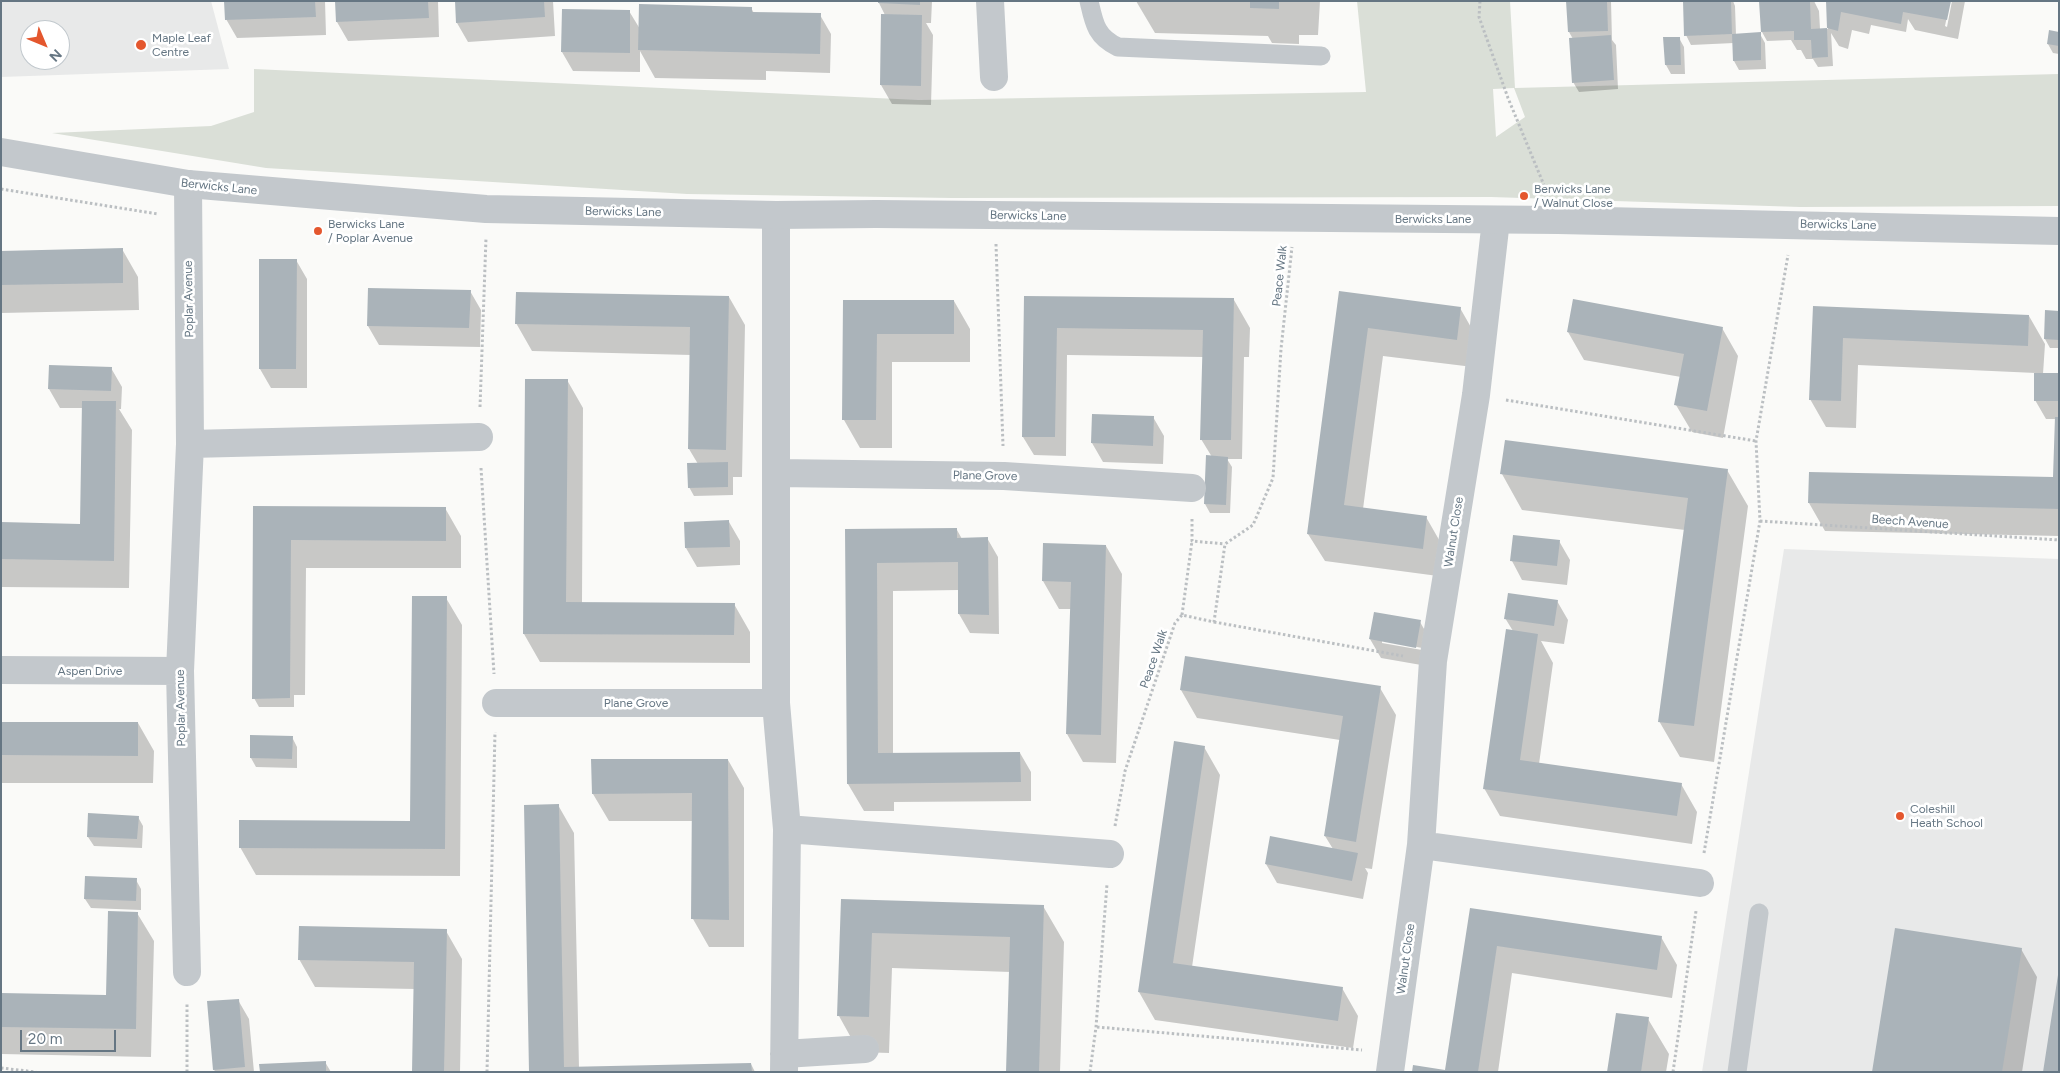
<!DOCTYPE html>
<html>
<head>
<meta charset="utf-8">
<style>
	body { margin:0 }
	#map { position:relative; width:2060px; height:1073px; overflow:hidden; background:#fafaf8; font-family:Figtree,sans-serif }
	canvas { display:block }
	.frame { position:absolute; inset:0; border:2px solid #657683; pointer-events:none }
	.north { position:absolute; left:20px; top:20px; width:50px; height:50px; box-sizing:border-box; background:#fff; border:1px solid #c1c8cd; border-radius:50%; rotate:135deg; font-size:14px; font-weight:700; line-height:20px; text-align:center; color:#657683 }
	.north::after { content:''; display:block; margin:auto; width:18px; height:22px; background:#e4572e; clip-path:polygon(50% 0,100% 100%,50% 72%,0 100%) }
	.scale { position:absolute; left:20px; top:1030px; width:96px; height:22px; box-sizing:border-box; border:2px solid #657683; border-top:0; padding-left:6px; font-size:15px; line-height:18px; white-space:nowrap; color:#657683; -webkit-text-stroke:4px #fff; paint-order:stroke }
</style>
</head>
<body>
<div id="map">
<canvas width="2060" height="1073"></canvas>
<div class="frame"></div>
<div class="north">N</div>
<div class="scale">20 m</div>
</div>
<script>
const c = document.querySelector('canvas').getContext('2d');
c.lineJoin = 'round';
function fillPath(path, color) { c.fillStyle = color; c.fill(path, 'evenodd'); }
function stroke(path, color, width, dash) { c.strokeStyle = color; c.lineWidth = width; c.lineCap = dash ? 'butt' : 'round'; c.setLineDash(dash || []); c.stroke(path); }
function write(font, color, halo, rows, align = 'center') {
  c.font = font + ' Figtree,sans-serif'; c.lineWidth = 5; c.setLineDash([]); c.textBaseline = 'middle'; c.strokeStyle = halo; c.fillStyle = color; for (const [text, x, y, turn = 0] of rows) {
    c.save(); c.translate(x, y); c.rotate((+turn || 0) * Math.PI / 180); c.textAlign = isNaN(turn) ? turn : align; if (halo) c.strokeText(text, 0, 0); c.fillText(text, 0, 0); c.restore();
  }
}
fillPath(new Path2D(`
	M 1,1 L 211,1 L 229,69 L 1,77 ZM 30,30 L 60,30 L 60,60 L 30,60 Z
	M 1784,549 L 2059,559 L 2059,1072 L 1702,1072 Z`), '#e8e9e9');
fillPath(new Path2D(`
	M 1357,1 L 1510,1 L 1515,88 L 2059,74 L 2059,206 L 1800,207 L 1491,197 L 952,198 L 687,194 L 266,168 L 52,133 L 211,126 L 254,112 L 254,69 L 919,100 L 1366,92 ZM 1514,88 L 1525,117 L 1496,137 L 1493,89 Z`), '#dadfd7');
fillPath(new Path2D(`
	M 225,1 L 325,1 L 326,35 L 237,38 L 226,19 Z
	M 337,1 L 438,1 L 439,37 L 348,41 L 337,22 Z
	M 456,1 L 553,1 L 555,36 L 468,42 L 457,23 Z
	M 878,1 L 932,1 L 931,23 L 926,23 L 933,35 L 931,105 L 892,104 L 881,85 L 883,15 L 885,15 Z
	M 1136,1 L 1320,1 L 1318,35 L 1299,35 L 1299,44 L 1272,43 L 1268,36 L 1155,33 Z
	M 1568,1 L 1611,1 L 1612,40 L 1616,45 L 1618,89 L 1579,92 L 1573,82 L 1573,39 L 1569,32 Z
	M 1684,1 L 1733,1 L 1735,6 L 1736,35 L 1760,34 L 1765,43 L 1766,69 L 1739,70 L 1734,61 L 1734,43 L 1691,45 L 1686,35 Z
	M 1761,1 L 1814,1 L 1819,11 L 1820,29 L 1828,29 L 1828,1 L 1950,1 L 1945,26 L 1947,27 L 1952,1 L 1965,1 L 1958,39 L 1915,30 L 1908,19 L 1906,32 L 1871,25 L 1869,34 L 1852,30 L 1848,49 L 1839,46 L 1831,33 L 1833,66 L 1818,67 L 1813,59 L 1806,59 L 1801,50 L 1797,50 L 1791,40 L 1767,41 L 1762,32 Z
	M 751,8 L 754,13 L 820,15 L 831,34 L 830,73 L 766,71 L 766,80 L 655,78 L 640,51 L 640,72 L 573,71 L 562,52 L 563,10 L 629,11 L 640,29 Z
	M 2059,33 L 2059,54 L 2053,53 L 2048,44 Z
	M 1665,38 L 1679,38 L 1684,47 L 1685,74 L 1671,74 L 1666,65 Z
	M 122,249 L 138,277 L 139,310 L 1,313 L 1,252 Z
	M 296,260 L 307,279 L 307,388 L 271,388 L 260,369 Z
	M 470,291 L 481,310 L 480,347 L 379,345 L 368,326 Z
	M 1340,293 L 1460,308 L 1476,336 L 1473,367 L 1383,356 L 1363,509 L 1426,517 L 1442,545 L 1438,576 L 1325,561 L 1308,534 Z
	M 729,297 L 745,325 L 742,477 L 733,477 L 733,495 L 694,496 L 689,487 L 698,464 L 689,449 L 691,355 L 532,351 L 516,323 Z
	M 1025,297 L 1234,300 L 1250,328 L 1249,357 L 1244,357 L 1242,459 L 1227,459 L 1232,467 L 1230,513 L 1210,513 L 1205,504 L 1212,457 L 1201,439 L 1203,357 L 1067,355 L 1066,456 L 1034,455 L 1023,437 Z
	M 844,301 L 954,301 L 970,329 L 970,362 L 892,362 L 892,448 L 860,448 L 844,420 Z
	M 1814,307 L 2029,316 L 2045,344 L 2043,374 L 2059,374 L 2059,536 L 1825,531 L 1809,503 L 1810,474 L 2055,479 L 2056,419 L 2046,419 L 2035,400 L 2036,373 L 1858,365 L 1856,428 L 1826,427 L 1810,399 Z
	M 2059,312 L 2059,348 L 2050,348 L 2045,339 Z
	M 1722,328 L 1738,356 L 1723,438 L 1692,432 L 1676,405 L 1681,377 L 1584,360 L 1568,332 Z
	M 111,368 L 122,387 L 121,409 L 119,409 L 132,430 L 129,588 L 1,587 L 1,524 L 82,525 L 84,408 L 60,408 L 49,389 Z
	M 567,380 L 583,408 L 582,603 L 734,604 L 750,632 L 750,663 L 540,662 L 524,634 Z
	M 1153,417 L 1164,436 L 1163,464 L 1103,462 L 1092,443 Z
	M 1727,470 L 1748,506 L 1714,762 L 1680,757 L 1659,721 L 1685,530 L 1522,510 L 1502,474 Z
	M 254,508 L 445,508 L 461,536 L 461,568 L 306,568 L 305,695 L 294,695 L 294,707 L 259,707 L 254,698 Z
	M 729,522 L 740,541 L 740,565 L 697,567 L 686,548 Z
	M 847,530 L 957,530 L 962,539 L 987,538 L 998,557 L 999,634 L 970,633 L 959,614 L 959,590 L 893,591 L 893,755 L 1020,753 L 1031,772 L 1031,801 L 894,802 L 894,811 L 864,811 L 848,784 Z
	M 1559,541 L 1570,560 L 1567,585 L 1522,580 L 1512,561 Z
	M 1044,544 L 1106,546 L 1122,574 L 1116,763 L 1083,762 L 1067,734 L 1071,609 L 1059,609 L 1043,581 Z
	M 446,598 L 462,625 L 460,876 L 256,875 L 240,847 L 411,822 Z
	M 1557,601 L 1568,620 L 1564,644 L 1541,641 L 1553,663 L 1539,764 L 1681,784 L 1697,812 L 1692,844 L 1500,816 L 1484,788 L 1513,631 L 1505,618 Z
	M 1420,622 L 1431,641 L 1427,666 L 1381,658 L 1370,639 ZM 1382,640 L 1422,648 L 1422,650 L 1382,643 Z
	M 1380,688 L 1396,715 L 1372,869 L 1365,868 L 1368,873 L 1363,899 L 1277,883 L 1266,864 L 1271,838 L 1333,849 L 1325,836 L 1340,740 L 1197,718 L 1181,690 Z
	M 1,723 L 138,723 L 154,751 L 153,783 L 1,783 Z
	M 292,737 L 297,747 L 297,768 L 256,767 L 251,758 Z
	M 1204,747 L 1220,775 L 1192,967 L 1342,988 L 1358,1016 L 1353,1048 L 1155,1020 L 1139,992 Z
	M 728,760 L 744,788 L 744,947 L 709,947 L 693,919 L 693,821 L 609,821 L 593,794 Z
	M 558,805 L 574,833 L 579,1068 L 751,1064 L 755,1072 L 530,1072 Z
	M 138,817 L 143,826 L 142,848 L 94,846 L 88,837 Z
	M 136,880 L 141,889 L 141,910 L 91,908 L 85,899 Z
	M 842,900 L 1043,906 L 1064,942 L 1060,1072 L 1007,1072 L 1011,972 L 892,968 L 889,1053 L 859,1052 L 839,1016 Z
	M 1471,909 L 1661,937 L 1677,965 L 1672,998 L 1512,973 L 1498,1072 L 1448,1072 Z
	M 137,913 L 154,941 L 151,1057 L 1,1054 L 1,994 L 108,996 Z
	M 446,931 L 462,959 L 460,1072 L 413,1072 L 415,989 L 315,987 L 299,959 Z
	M 2021,949 L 2037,977 L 2022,1072 L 1874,1072 Z
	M 2058,979 L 2059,1072 L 2044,1072 Z
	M 238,1000 L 249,1019 L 254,1072 L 215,1072 L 214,1069 Z
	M 1648,1019 L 1669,1054 L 1666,1072 L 1608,1072 Z
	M 325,1062 L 331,1072 L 261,1072 Z`), '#0003');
fillPath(new Path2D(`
	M 224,1 L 315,1 L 316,17 L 225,20 Z
	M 335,1 L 428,1 L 429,18 L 336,22 Z
	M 455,1 L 544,1 L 545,17 L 456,23 Z
	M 878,1 L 920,1 L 920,5 L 878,3 Z
	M 1250,1 L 1279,1 L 1279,9 L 1250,8 Z
	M 1566,1 L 1607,1 L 1608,31 L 1568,32 Z
	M 1683,1 L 1731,1 L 1732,34 L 1684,36 Z
	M 1759,1 L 1810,1 L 1811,29 L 1827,28 L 1828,57 L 1812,58 L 1811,40 L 1794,40 L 1794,31 L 1761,32 Z
	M 1826,1 L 1951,1 L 1947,20 L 1903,12 L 1901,24 L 1841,12 L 1838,31 L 1827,28 Z
	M 639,4 L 752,7 L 752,12 L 821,13 L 820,54 L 638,50 Z
	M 562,9 L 630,10 L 630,53 L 561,52 Z
	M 881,14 L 922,15 L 921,86 L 880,85 Z
	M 2049,30 L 2059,32 L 2059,46 L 2047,44 Z
	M 1761,32 L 1761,60 L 1733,61 L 1732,34 Z
	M 1611,35 L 1614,80 L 1572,83 L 1569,38 Z
	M 1663,37 L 1680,37 L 1681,65 L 1665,65 Z
	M 123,248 L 123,283 L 1,285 L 1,251 Z
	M 259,259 L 297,259 L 296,369 L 259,369 Z
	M 368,288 L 471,290 L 469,328 L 367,326 Z
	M 1339,291 L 1461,307 L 1457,340 L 1368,328 L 1344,505 L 1427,516 L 1423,549 L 1307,534 Z
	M 516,292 L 729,296 L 726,450 L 688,449 L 690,327 L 515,324 Z
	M 1024,296 L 1234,298 L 1231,440 L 1200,440 L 1203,330 L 1057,328 L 1055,437 L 1022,437 Z
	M 1573,299 L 1723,327 L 1707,411 L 1674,405 L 1684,354 L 1567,332 Z
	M 843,300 L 954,300 L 954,334 L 877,334 L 876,420 L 842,420 Z
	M 1813,306 L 2029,315 L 2028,346 L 1843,338 L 1841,401 L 1809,400 Z
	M 2045,310 L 2059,311 L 2059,340 L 2044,339 Z
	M 49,365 L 112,367 L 111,391 L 48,389 Z
	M 2034,373 L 2059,373 L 2059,401 L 2034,401 Z
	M 525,379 L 568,379 L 566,602 L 735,603 L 734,635 L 523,634 Z
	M 82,401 L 116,401 L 114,561 L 1,559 L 1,522 L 80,524 Z
	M 1092,414 L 1154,416 L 1153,446 L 1091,443 Z
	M 2055,417 L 2059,417 L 2059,509 L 1808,503 L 1809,472 L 2053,477 Z
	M 1505,440 L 1728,469 L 1694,726 L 1658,722 L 1688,498 L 1500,474 Z
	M 1206,455 L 1228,457 L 1226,505 L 1204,504 Z
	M 728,462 L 728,487 L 688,488 L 687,463 Z
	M 253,506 L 446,507 L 446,541 L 291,540 L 290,698 L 252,699 Z
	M 729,520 L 730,547 L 685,548 L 684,522 Z
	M 957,528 L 957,538 L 988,537 L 989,615 L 958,614 L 958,562 L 877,563 L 878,753 L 1020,752 L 1021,782 L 847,784 L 845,529 Z
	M 1513,535 L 1560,540 L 1557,566 L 1510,561 Z
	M 1043,543 L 1106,545 L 1101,735 L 1066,734 L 1071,582 L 1042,581 Z
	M 1508,593 L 1558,600 L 1554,626 L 1504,619 Z
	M 412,596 L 447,596 L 445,849 L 239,848 L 239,820 L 410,821 Z
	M 1374,612 L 1421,620 L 1416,648 L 1369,639 Z
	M 1506,629 L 1538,634 L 1520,760 L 1682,783 L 1677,816 L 1483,789 Z
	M 1185,656 L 1381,686 L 1356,842 L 1324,836 L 1343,716 L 1180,690 Z
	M 1,722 L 138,722 L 138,756 L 1,755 Z
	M 250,735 L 293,736 L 292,759 L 250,758 Z
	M 1174,741 L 1205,746 L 1173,963 L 1343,987 L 1338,1021 L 1138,992 Z
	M 591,759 L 728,759 L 729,920 L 691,919 L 692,793 L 592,794 Z
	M 559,804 L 564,1067 L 751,1063 L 752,1072 L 529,1072 L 524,805 Z
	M 88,813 L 139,816 L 137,839 L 87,837 Z
	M 1270,836 L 1358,853 L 1352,881 L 1265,864 Z
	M 85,876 L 137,878 L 136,901 L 84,899 Z
	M 841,899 L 1044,905 L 1039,1072 L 1006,1072 L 1010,937 L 872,933 L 869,1017 L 837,1016 Z
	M 1470,908 L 1662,936 L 1657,970 L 1497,946 L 1478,1072 L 1412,1072 L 1413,1065 L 1445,1070 Z
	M 108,911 L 138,912 L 136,1029 L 1,1027 L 1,993 L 106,995 Z
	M 299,926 L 447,929 L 444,1072 L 412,1072 L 414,962 L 298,960 Z
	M 1895,928 L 2022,948 L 2002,1072 L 1872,1072 Z
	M 2058,975 L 2059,1072 L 2043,1072 Z
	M 239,999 L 245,1067 L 213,1070 L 207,1001 Z
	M 1616,1013 L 1649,1017 L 1641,1072 L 1607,1072 Z
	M 326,1061 L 326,1072 L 260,1072 L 259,1064 Z`), '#aab3b9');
stroke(new Path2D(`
	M 1480,1 L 1479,17 L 1508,98 L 1546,190
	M 1,189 L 158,214
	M 996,244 L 1003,446
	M 1506,400 L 1756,441
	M 480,407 L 486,238
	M 481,468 L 494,674
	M 1192,519 L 1192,541 L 1225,544
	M 1760,521 L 2059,540
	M 1182,615 L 1192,541
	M 1214,622 L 1403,656
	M 1115,826 L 1125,771 L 1175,623 L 1182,615 L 1214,622 L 1225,544 L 1253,525 L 1273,478 L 1281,349 L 1292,247
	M 1704,853 L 1760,521 L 1756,441 L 1788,255
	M 1097,1027 L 1362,1050
	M 1,1068 L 36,1072
	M 187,1072 L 187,1002
	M 487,1072 L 495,732
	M 1090,1072 L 1096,1027 L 1107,884
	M 1673,1072 L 1696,911`), '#bbbfc2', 3, [2.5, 2.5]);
stroke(new Path2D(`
	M 1089,1 C 1094,23 1096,37 1118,47 L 1321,56
	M 1737,1072 L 1759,913`), '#c3c8cc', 19);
stroke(new Path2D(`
	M 990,1 L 994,77
	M 776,215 L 776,703 L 787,829 L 784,1072
	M 190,444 L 479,437
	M 777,473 L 1004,476 L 1192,488
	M 1,670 L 180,671
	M 496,703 L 776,703
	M 787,829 L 1110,854
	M 1421,845 L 1700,883
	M 187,972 L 180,671 L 190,444 L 188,184
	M 784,1054 L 865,1049
	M 1390,1072 L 1421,845 L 1433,661 L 1476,395 L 1496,220`), '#c3c8cc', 28);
stroke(new Path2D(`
	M 1,152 L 188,184 L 486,209 L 776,215 L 876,214 L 1558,220 L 2059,231`), '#c3c8cc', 28);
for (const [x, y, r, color] of [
	[141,45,6,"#e4572e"],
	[1524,196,5,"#e4572e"],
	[318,231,5,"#e4572e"],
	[1900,816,5,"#e4572e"]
]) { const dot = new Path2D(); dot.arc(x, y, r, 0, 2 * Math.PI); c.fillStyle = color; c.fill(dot); stroke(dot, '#fff', 2); }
write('12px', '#657683', '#fff', [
	["Maple Leaf",152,38],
	["Centre",152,52],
	["Berwicks Lane",1534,189],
	["/ Walnut Close",1534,203],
	["Berwicks Lane",328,224],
	["/ Poplar Avenue",328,238],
	["Coleshill",1910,809],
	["Heath School",1910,823]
], 'left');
write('12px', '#657683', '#fff', [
	["Berwicks Lane",219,187,6],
	["Berwicks Lane",623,212,1],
	["Berwicks Lane",1028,216,1],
	["Berwicks Lane",1433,219],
	["Berwicks Lane",1838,225,1],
	["Peace Walk",1280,276,-84],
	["Poplar Avenue",189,299,-91],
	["Plane Grove",985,476,1],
	["Beech Avenue",1910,522,4],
	["Walnut Close",1454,532,-81],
	["Peace Walk",1154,659,-71],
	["Aspen Drive",90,671],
	["Plane Grove",636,703],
	["Poplar Avenue",181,708,-91],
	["Walnut Close",1406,959,-82]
]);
</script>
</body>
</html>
